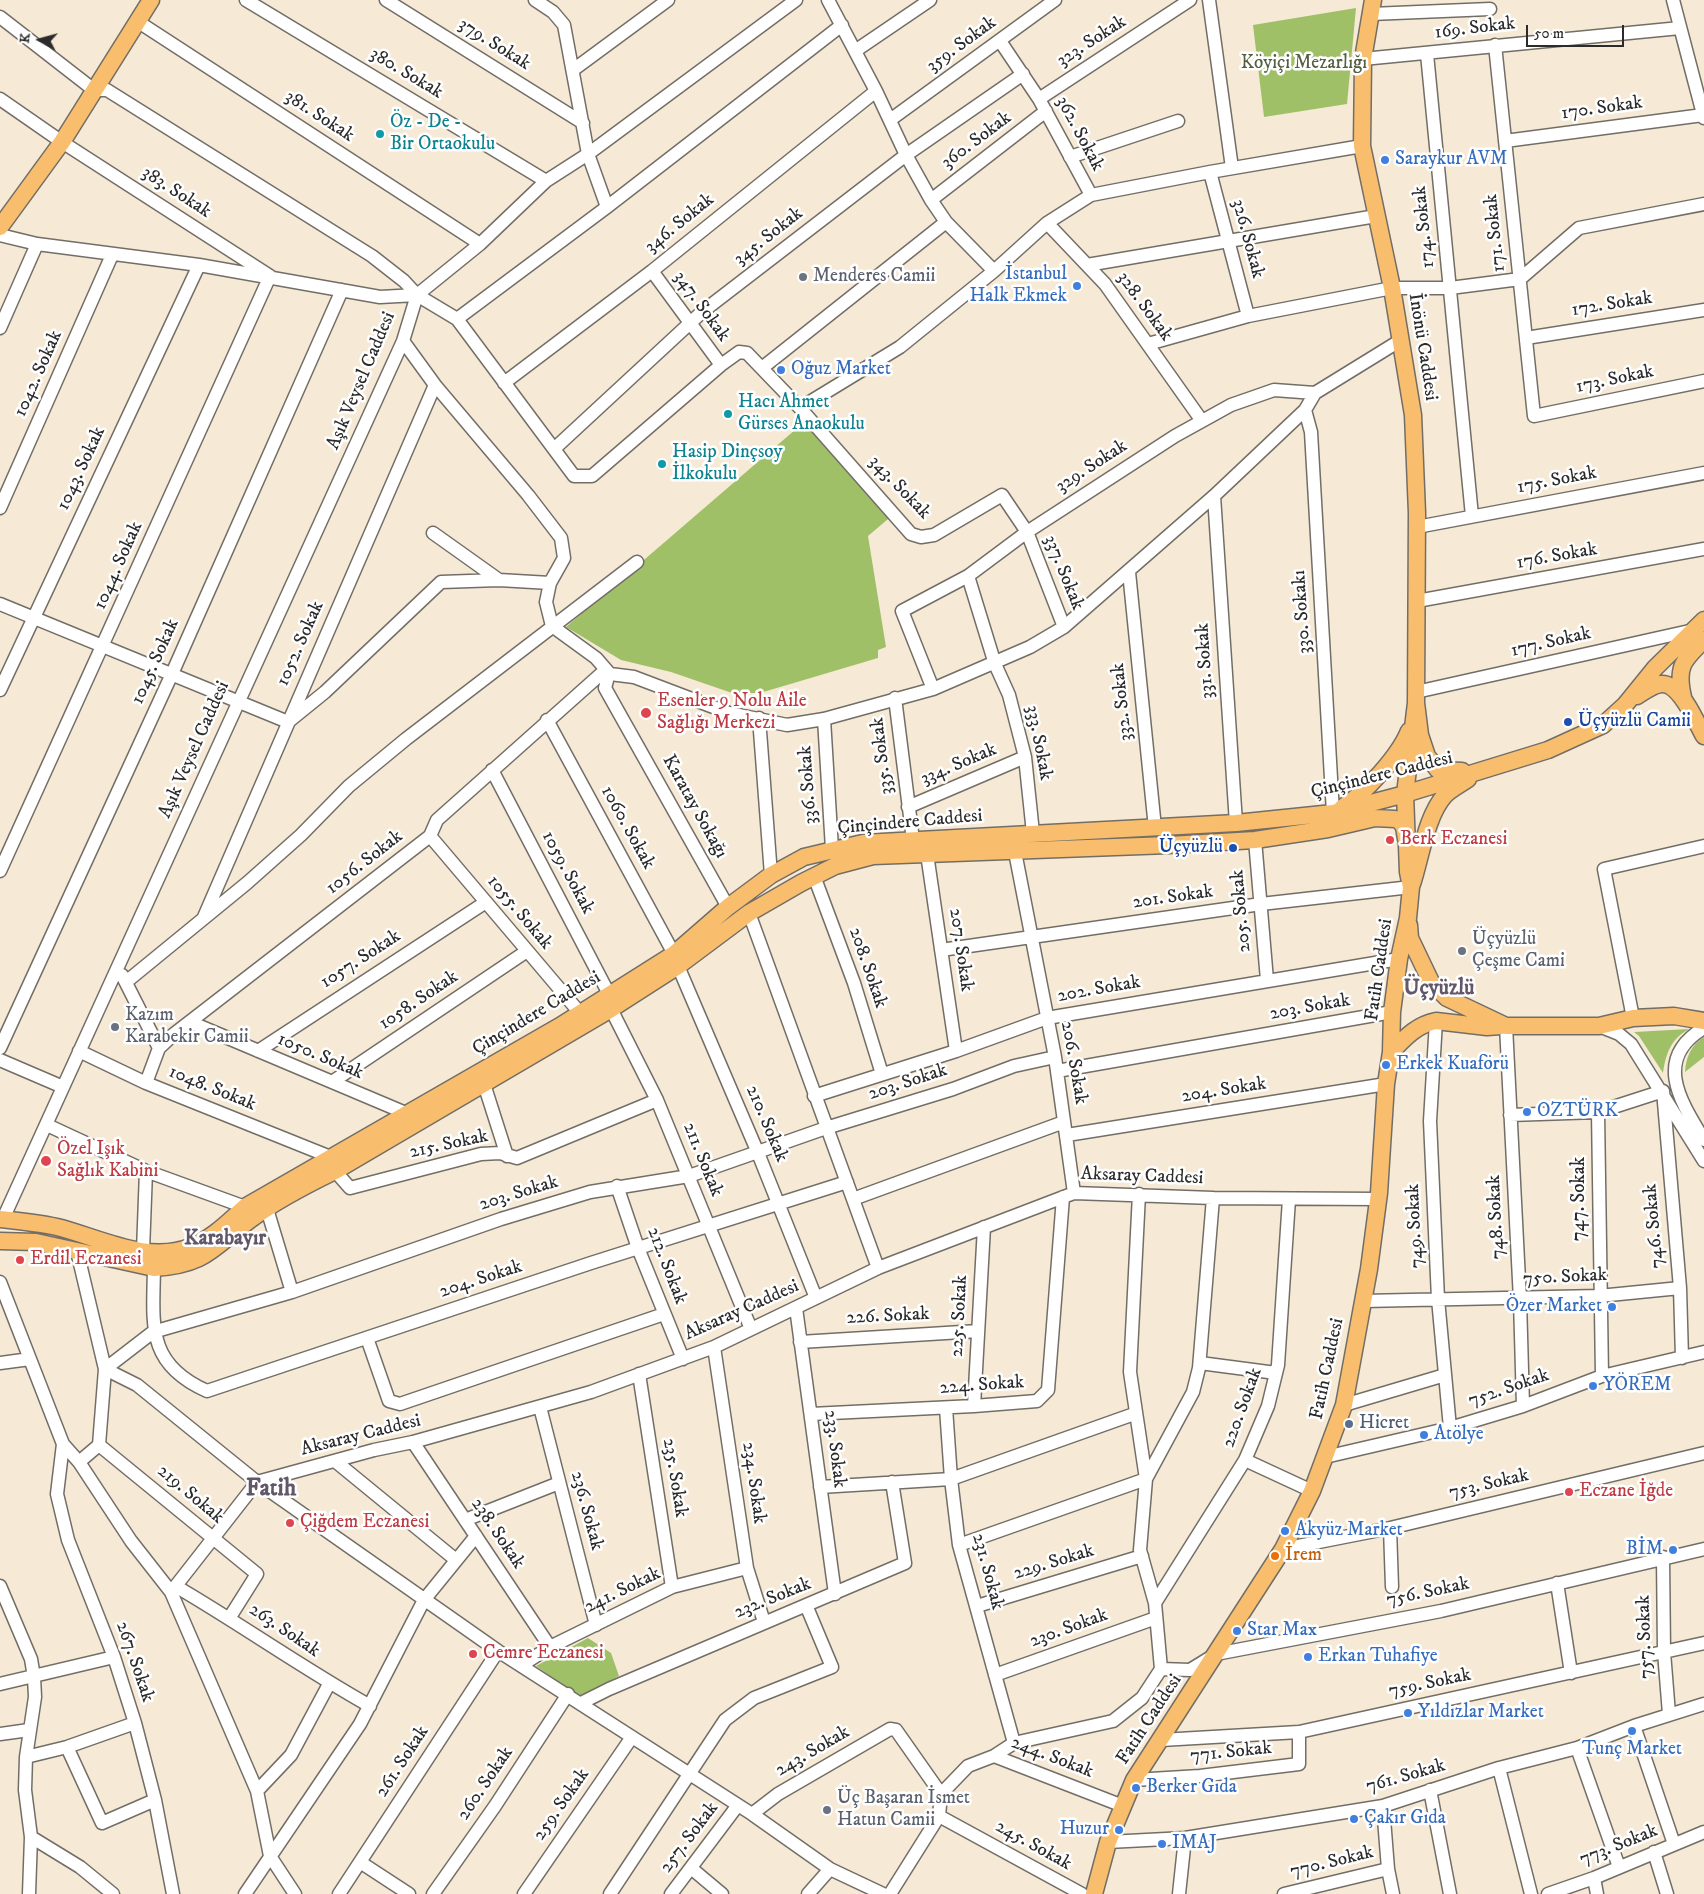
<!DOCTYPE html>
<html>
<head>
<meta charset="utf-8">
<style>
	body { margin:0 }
	#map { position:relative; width:1704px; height:1894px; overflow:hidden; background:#f6ead6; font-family:"IM FELL DW Pica",serif }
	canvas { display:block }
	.north { position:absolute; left:15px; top:15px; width:50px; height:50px; -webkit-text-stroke:4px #fff; paint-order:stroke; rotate:277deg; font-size:14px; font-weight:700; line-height:20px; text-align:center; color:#2b2b2b }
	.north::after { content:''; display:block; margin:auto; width:18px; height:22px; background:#2b2b2b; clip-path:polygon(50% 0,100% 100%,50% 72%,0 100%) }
	.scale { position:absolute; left:1526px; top:25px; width:98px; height:22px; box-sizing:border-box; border:2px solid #2b2b2b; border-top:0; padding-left:6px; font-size:15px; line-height:18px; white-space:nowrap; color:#2b2b2b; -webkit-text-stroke:4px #fff; paint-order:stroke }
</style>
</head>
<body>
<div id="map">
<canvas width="1704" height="1894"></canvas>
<div class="north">K</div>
<div class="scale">50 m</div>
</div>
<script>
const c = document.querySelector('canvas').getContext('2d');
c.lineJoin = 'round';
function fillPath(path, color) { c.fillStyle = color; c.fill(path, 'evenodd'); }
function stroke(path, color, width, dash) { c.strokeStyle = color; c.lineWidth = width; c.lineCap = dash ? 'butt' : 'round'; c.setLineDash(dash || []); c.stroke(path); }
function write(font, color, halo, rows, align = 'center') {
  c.font = font + ' "IM FELL DW Pica",serif'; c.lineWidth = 5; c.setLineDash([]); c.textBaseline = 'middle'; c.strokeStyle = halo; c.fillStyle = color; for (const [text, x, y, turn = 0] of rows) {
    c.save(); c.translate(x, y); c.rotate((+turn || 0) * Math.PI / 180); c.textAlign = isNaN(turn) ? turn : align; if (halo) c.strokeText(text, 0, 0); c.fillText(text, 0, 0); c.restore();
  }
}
fillPath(new Path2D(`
	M 1356,8 L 1347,104 L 1264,117 L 1253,25 Z
	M 803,423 L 894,514 L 868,536 L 886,647 L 878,650 L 878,658 L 760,693 L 732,693 L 671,672 L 621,660 L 566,627 Z
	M 1689,1029 C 1671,1039 1666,1053 1663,1073 L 1639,1036 L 1634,1032 Z
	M 1704,1037 L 1704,1057 L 1685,1072 C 1686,1057 1691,1045 1704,1037 Z
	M 588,1638 L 611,1653 L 619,1676 L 581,1698 L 536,1666 Z`), '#a0c068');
const minor = new Path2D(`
	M 246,0 L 546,181
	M 386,0 L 583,123
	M 535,0 L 553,12 L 564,25 L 588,154 L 607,207
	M 828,0 L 876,91 L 906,155 L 931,200 L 946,222 L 994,271
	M 1209,0 L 1232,168
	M 1673,0 L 1704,118
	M 1371,14 L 1490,9
	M 0,17 L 94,90 L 107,90 L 372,256 L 404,281 L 417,295
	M 137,21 L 480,244
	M 1000,41 L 1039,99 L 1091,195
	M 1495,45 L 1534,416 L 1704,381
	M 855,51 L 930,0
	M 1427,54 L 1472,516
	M 1363,59 L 1680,28
	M 573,70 L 668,0
	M 0,99 L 62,142 L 270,276 L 0,871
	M 1039,99 L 1190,0
	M 890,120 L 1055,0
	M 1505,141 L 1703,115
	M 1070,157 L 1178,121
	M 1210,172 L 1248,316
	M 931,200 L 1046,111
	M 1047,223 L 1105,284 L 1202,421
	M 0,235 L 37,244 L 199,265 L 380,297 L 417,295 L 457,319 L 574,476 L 592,476 L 721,365 L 739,352 L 747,353 L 800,408 L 911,534 L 921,537 L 934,535 L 1002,495 L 1027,532 L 1064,627
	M 1087,265 L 1376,216
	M 652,271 L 721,365
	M 417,295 L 480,244 L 546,181 L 588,154 L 796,0
	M 457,319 L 607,207 L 842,25
	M 0,328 L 37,244
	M 1526,338 L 1704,310
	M 403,341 L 435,385 L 528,495 L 561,538 L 564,558 L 550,583 L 546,602 L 552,626 L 596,658 L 609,673
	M 1148,344 L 1248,316 L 1392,288 L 1450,288 L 1520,279 L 1579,228 L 1704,204
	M 762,368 L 946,222
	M 504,383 L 652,271 L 876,91
	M 800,408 L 900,347 L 994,271 L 1047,223 L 1091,195 L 1210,172 L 1362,146
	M 1305,410 L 1311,432 L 1333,813
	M 554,449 L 702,312 L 906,155 L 1023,74
	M 1214,496 L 1236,823
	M 0,508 L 112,255
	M 1417,527 L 1704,473
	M 433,533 L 499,580
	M 1129,572 L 1155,828
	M 968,576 L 995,664 L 1009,695 L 1025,757 L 1033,833
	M 1417,601 L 1704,549
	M 0,604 L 288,722 L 325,692 L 441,582 L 499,580 L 550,583
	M 609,673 L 605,688 L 728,907
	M 933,689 L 902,611 L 968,576 L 1027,532 L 1175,436 L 1231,405 L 1274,390 L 1315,393
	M 0,690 L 199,265
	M 1416,692 L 1694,630
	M 895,698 L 913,840
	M 759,718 L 771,875
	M 824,719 L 832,849
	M 547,720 L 674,954
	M 492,770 L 609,994
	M 908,807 L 1025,757
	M 430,836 L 580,1013
	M 1255,840 L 1267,980
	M 1015,852 L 1055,1057 L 1074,1193
	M 927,854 L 956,1051
	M 814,876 L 854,983 L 882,1074
	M 749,913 L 878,1268
	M 204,917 L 435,385
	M 941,950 L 1261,904 L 1411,887
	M 678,966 L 758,1153 L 816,1298
	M 122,975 L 159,1048
	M 126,982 L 247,883 L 301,835 L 349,786 L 406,739 L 637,562
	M 611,1009 L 657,1100 L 751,1329
	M 1633,1018 L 1604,869 L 1704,846
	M 1436,1021 L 1430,1121 L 1438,1299 L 1450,1428
	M 190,1022 L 408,1114
	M 1506,1026 L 1520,1300 L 1523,1406
	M 1599,1026 L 1619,1034 L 1631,1044 L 1704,1161
	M 1704,1028 C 1652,1059 1681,1102 1704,1140
	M 0,1048 L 171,676 L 342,290
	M 79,1051 L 146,1083 L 333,1158
	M 258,1051 L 486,902
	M 0,1060 L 63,1087
	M 1057,1071 L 1392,1012
	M 332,1082 L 527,951
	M 146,1083 L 159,1048 L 174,1034 L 430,836 L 437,820 L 602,673 L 634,677 L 729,713 L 787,725 L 824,719 L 933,689 L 1030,647 L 1064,627 L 1214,496 L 1305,410 L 1315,393 L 1401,340
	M 484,1084 L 507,1156
	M 814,1096 L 956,1051 L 1047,1018 L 1399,959
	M 1598,1112 L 1602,1376
	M 1510,1115 L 1598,1112 L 1663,1091 L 1680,1288 L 1682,1358
	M 47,1125 L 146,1171 L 245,1207
	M 1067,1135 L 1386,1084
	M 335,1171 L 350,1188 L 481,1154 L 500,1153 L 517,1158 L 657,1100
	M 617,1186 L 638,1248 L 683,1359
	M 853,1199 L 1064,1122
	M 267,1209 L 292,1292
	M 3,1219 L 403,341 L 417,295
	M 77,1251 L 105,1369 L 137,1385 L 257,1482 L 498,1651 L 752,1814 L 830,1869 L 883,1894
	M 143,1251 L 146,1171
	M 154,1268 C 153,1325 146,1364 207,1391 L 591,1263 L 847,1182
	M 0,1282 L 63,1444 L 79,1462 L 131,1541 L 171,1592 L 257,1791 L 270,1856 L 295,1894
	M 1363,1301 L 1599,1296 L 1680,1288
	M 796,1308 L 835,1594
	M 367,1338 L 389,1401 L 400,1404 L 664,1314
	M 800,1342 L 978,1331
	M 714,1347 L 747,1568 L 764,1622
	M 0,1363 L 30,1359
	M 1200,1363 L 1276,1373
	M 639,1374 L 672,1587
	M 1344,1405 L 1445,1375
	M 974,1406 L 984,1227
	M 540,1407 L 596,1625
	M 946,1408 L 951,1479 L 959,1545 L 1014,1743
	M 811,1414 L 974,1406 L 1037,1401 L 1048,1390 L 1063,1197
	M 413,1442 L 550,1647
	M 63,1444 L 57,1494 L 68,1540 L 114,1657 L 135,1723 L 155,1800 L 173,1894
	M 99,1445 L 257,1574 L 230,1617
	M 1325,1457 L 1450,1428 L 1523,1406 L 1602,1376 L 1704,1352
	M 1245,1460 L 1312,1491
	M 335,1461 L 456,1560
	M 79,1462 L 99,1445 L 105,1369 L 153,1332 L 292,1292 L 501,1219 L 590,1192 L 689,1176 L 826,1128 L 953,1089 L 1014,1066 L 1055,1057
	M 820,1487 L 951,1479 L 1134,1414
	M 465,1520 L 559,1483
	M 1390,1528 L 1392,1587
	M 959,1545 L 1146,1479 L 1193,1392 L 1199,1368 L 1213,1198
	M 1283,1549 L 1390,1528 L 1704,1453
	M 1663,1557 L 1664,1652 L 1669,1714
	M 1557,1583 L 1571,1673
	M 0,1586 L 31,1659 L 34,1677 L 35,1697 L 26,1757 L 25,1790 L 31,1837 L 29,1894
	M 177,1587 C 242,1625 304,1669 370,1706
	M 171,1592 L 257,1482 L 374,1450 L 413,1442 L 591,1392 L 714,1347 L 878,1268 L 1074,1193 L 1213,1198 L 1378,1199
	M 1155,1603 L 1245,1460 L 1268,1406 L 1278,1365 L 1289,1199
	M 977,1606 L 1142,1556
	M 522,1665 L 550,1647 L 672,1587 L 747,1568
	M 1161,1669 L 1190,1670 L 1216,1654 L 1441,1611 L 1704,1549
	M 995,1675 L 1156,1618
	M 0,1684 L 114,1657
	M 581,1703 L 609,1689 L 905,1563 L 892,1482
	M 1634,1726 L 1674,1844
	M 0,1734 L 29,1730
	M 1161,1740 L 1299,1732 L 1704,1643
	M 67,1747 L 102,1823 L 155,1800
	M 1577,1748 L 1619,1867
	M 994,1756 L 1123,1806
	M 26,1757 L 67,1747 L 135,1723
	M 1499,1768 L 1531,1894
	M 1134,1780 L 1200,1776 L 1299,1764 L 1299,1732
	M 1430,1790 L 1450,1894
	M 257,1791 L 291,1755 L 329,1684
	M 1383,1806 L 1388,1869 L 1393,1894
	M 752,1814 L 778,1794 L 890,1729 L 896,1730 L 941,1794
	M 939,1816 L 1082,1894
	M 31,1837 L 80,1867 L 113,1894
	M 1108,1842 L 1185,1838 L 1383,1806 L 1499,1768 L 1577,1748 L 1634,1726 L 1704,1704
	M 1654,1852 L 1667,1894
	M 360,1862 L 409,1894
	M 691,1868 L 722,1894
	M 1594,1878 L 1597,1894
	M 245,1894 L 360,1724 L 424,1600 L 476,1536
	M 339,1894 L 498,1651
	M 433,1894 L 495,1806 L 568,1694
	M 524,1894 L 632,1737
	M 610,1894 L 725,1720 L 754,1698 L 832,1667 L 806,1605
	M 671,1894 L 738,1805
	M 808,1894 L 830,1869
	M 890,1894 L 939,1816 L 941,1794 L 968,1766 L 994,1756 L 1014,1743 L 1113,1721 L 1142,1698 L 1161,1669 L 1155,1603 L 1140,1550 L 1146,1479 L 1130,1372 L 1139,1194
	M 1179,1894 L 1185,1838
	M 1284,1894 L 1388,1869
	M 1548,1894 L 1594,1878 L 1704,1832`);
const major = new Path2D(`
	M 1373,0 L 1363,59 L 1362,146 L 1392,288 L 1413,415 L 1417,513 L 1416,703 L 1420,735 L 1427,756 L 1438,770 L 1462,771
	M 0,227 L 62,142 L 151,0
	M 1637,696 C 1644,692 1652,685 1661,684 C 1680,682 1696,722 1704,736
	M 1683,697 C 1676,667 1683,660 1704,640
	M 1342,808 C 1365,793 1399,756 1409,731
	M 1412,884 C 1421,857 1426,816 1445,795 C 1451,789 1461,784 1468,779
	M 1409,925 L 1410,938 L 1431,982 L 1447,998 L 1506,1026 L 1599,1026 L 1633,1018 L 1674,1016 L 1704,1021
	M 1391,1052 C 1405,1038 1416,1025 1436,1021 L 1487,1027 L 1501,1026
	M 0,1219 C 19,1221 38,1223 57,1227 C 98,1237 147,1264 190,1247 C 212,1239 228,1222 245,1207 L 560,1026 L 674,954 L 728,907 L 771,875 L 804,857 L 863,843 L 1236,823 L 1333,813 L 1405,794 L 1548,750 L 1603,725 L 1625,705 L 1655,668 L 1704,620
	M 0,1241 L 36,1242 L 154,1268 C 207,1265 213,1247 251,1219 C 277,1200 306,1185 335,1171 L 611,1009 L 678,966 L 749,913 L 801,883 L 835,866 L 873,856 L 1169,845 L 1255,840 L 1328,829 L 1375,818 L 1395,819 L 1400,821 L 1404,827 L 1406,839
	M 1094,1894 L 1108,1842 L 1134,1780 L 1283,1549 L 1312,1491 L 1344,1405 L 1369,1269 L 1379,1193 L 1386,1084 L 1391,1052 L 1392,1012 L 1399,959 L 1408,918 L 1411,887 L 1408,872 L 1405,794 L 1416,703`);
stroke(minor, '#726e67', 15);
stroke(major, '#726e67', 19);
stroke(minor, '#fff', 12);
stroke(major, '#f9be6d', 16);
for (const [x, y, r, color] of [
	[380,134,5,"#0f9aa8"],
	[1385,160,5,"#3f7fe0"],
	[803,277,5,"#6b7280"],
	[1077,286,5,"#3f7fe0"],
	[781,370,5,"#3f7fe0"],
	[728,414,5,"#0f9aa8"],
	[662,464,5,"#0f9aa8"],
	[646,713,6,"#e0444e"],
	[1568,722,5,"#1a4fb4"],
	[1390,840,5,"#e0444e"],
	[1233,848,5,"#1a4fb4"],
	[1462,951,5,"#6b7280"],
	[115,1027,5,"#6b7280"],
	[1386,1065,5,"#3f7fe0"],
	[1527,1112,5,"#3f7fe0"],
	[46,1161,6,"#e0444e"],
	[20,1260,5,"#e0444e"],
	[1612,1307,5,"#3f7fe0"],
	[1593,1386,5,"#3f7fe0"],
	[1349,1424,5,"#5c6f8a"],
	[1424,1435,5,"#3f7fe0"],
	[1569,1492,5,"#e0444e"],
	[290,1523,5,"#e0444e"],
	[1285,1531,5,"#3f7fe0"],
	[1673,1550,5,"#3f7fe0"],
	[1275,1556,5,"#e8710a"],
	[1237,1631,5,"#3f7fe0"],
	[473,1654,5,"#e0444e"],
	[1308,1657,5,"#3f7fe0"],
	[1408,1713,5,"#3f7fe0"],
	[1632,1731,5,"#3f7fe0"],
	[1136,1788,5,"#3f7fe0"],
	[827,1810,5,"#6b7280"],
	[1354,1819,5,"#3f7fe0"],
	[1119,1830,5,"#3f7fe0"],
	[1162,1844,5,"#3f7fe0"]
]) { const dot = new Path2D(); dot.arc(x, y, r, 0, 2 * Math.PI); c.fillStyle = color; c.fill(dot); stroke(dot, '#fff', 2); }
write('19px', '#2b2b2b', '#fff', [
	["169. Sokak",1475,29,-7],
	["323. Sokak",1092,42,-33],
	["379. Sokak",494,45,32],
	["359. Sokak",962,45,-36],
	["380. Sokak",406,74,31],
	["170. Sokak",1602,109,-8],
	["381. Sokak",319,117,33],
	["362. Sokak",1079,134,62],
	["360. Sokak",977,141,-37],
	["383. Sokak",176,193,33],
	["346. Sokak",680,224,-39],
	["174. Sokak",1425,227,-96],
	["171. Sokak",1496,233,-96],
	["345. Sokak",769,237,-38],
	["326. Sokak",1247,239,75],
	["172. Sokak",1612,305,-9],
	["347. Sokak",701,307,54],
	["328. Sokak",1144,307,54],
	["İnönü Caddesi",1422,347,81],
	["1042. Sokak",39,374,-66],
	["173. Sokak",1615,380,-12],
	["Aşık Veysel Caddesi",362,381,-67],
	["329. Sokak",1092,467,-33],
	["1043. Sokak",82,469,-65],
	["175. Sokak",1557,481,-11],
	["343. Sokak",899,488,46],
	["176. Sokak",1557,557,-10],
	["1044. Sokak",119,566,-66],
	["337. Sokak",1063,573,68],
	["330. Sokakı",1303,612,-94],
	["177. Sokak",1551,643,-13],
	["1052. Sokak",301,644,-66],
	["331. Sokak",1206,661,-94],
	["1045. Sokak",156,662,-66],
	["332. Sokak",1123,702,-96],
	["333. Sokak",1038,743,79],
	["Aşık Veysel Caddesi",195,750,-66],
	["335. Sokak",883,756,-97],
	["334. Sokak",959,765,-23],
	["Çinçindere Caddesi",1382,776,-14],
	["336. Sokak",809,785,-94],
	["Karatay Sokağı",694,807,61],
	["Çinçindere Caddesi",910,823,-5],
	["1060. Sokak",627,828,61],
	["1056. Sokak",365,863,-38],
	["1059. Sokak",567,873,62],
	["201. Sokak",1173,898,-8],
	["205. Sokak",1242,911,-95],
	["1055. Sokak",519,913,50],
	["207. Sokak",960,950,82],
	["1057. Sokak",361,960,-33],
	["208. Sokak",867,968,71],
	["Fatih Caddesi",1380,970,-82],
	["202. Sokak",1099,990,-10],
	["1058. Sokak",419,1001,-34],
	["203. Sokak",1310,1008,-10],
	["Çinçindere Caddesi",537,1014,-31],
	["1050. Sokak",320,1057,23],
	["206. Sokak",1073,1063,80],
	["203. Sokak",908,1083,-18],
	["1048. Sokak",212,1089,22],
	["204. Sokak",1224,1091,-9],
	["210. Sokak",766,1124,67],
	["215. Sokak",449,1145,-12],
	["211. Sokak",702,1160,68],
	["Aksaray Caddesi",1142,1177,2],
	["203. Sokak",519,1194,-17],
	["747. Sokak",1580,1199,-90],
	["748. Sokak",1497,1217,-93],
	["749. Sokak",1416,1226,-93],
	["746. Sokak",1655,1226,-95],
	["212. Sokak",666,1266,69],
	["750. Sokak",1565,1278,-3],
	["204. Sokak",481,1280,-18],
	["Aksaray Caddesi",742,1311,-24],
	["225. Sokak",960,1316,-87],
	["226. Sokak",888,1317,-3],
	["Fatih Caddesi",1328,1369,-78],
	["224. Sokak",982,1386,-4],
	["752. Sokak",1509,1389,-19],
	["220. Sokak",1243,1408,-70],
	["Aksaray Caddesi",361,1436,-14],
	["233. Sokak",834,1449,83],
	["235. Sokak",674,1478,81],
	["234. Sokak",753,1483,82],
	["753. Sokak",1489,1485,-13],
	["219. Sokak",190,1495,40],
	["236. Sokak",586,1511,75],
	["238. Sokak",497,1534,56],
	["229. Sokak",1054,1563,-17],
	["231. Sokak",987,1572,75],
	["241. Sokak",623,1591,-26],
	["756. Sokak",1428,1593,-12],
	["232. Sokak",773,1599,-22],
	["230. Sokak",1069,1629,-20],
	["263. Sokak",284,1631,34],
	["757. Sokak",1646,1637,-92],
	["267. Sokak",134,1662,71],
	["759. Sokak",1430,1684,-12],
	["Fatih Caddesi",1150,1720,-57],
	["243. Sokak",813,1752,-30],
	["771. Sokak",1231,1753,-6],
	["244. Sokak",1052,1758,21],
	["261. Sokak",403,1762,-57],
	["761. Sokak",1406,1777,-16],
	["260. Sokak",486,1784,-56],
	["259. Sokak",562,1805,-55],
	["257. Sokak",690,1838,-53],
	["245. Sokak",1033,1846,29],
	["773. Sokak",1619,1846,-22],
	["770. Sokak",1332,1863,-14]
]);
write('19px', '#545f40', '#fff', [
	["Köyiçi Mezarlığı",1304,64]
]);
write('19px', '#0d838f', '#fff', [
	["Öz - De -",390,123],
	["Bir Ortaokulu",390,145],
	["Hacı Ahmet",738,403],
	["Gürses Anaokulu",738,425],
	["Hasip Dinçsoy",672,453],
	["İlkokulu",672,475]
], 'left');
write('19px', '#366cbe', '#fff', [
	["Saraykur AVM",1395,160],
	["İstanbul",1067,275,"right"],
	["Halk Ekmek",1067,297,"right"],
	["Oğuz Market",791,370],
	["Erkek Kuaförü",1396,1065],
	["OZTÜRK",1537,1112],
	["Özer Market",1602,1307,"right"],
	["YÖREM",1603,1386],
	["Atölye",1434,1435],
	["Akyüz Market",1295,1531],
	["BİM",1663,1550,"right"],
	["Star Max",1247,1631],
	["Erkan Tuhafiye",1318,1657],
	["Yıldızlar Market",1418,1713],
	["Tunç Market",1632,1750,"center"],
	["Berker Gıda",1146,1788],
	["Çakır Gıda",1364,1819],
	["Huzur",1109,1830,"right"],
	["IMAJ",1172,1844]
], 'left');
write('19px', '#5b616d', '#fff', [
	["Menderes Camii",813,277],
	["Üçyüzlü",1472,940],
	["Çeşme Cami",1472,962],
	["Kazım",125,1016],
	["Karabekir Camii",125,1038],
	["Üç Başaran İsmet",837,1799],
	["Hatun Camii",837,1821]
], 'left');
write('19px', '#be3a42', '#fff', [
	["Esenler 9 Nolu Aile",657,702],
	["Sağlığı Merkezi",657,724],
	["Berk Eczanesi",1400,840],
	["Özel Işık",57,1150],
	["Sağlık Kabini",57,1172],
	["Erdil Eczanesi",30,1260],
	["Eczane İğde",1579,1492],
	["Çiğdem Eczanesi",300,1523],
	["Cemre Eczanesi",483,1654]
], 'left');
write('19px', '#164399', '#fff', [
	["Üçyüzlü Camii",1578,722],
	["Üçyüzlü",1223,848,"right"]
], 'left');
write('19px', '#4e5e75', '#fff', [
	["Hicret",1359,1424]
], 'left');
write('19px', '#c56008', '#fff', [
	["İrem",1285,1556]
], 'left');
write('bold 21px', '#625768', '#fff', [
	["Üçyüzlü",1439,990],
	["Karabayır",225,1240]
]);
write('bold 24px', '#625768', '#fff', [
	["Fatih",271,1490]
]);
</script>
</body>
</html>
